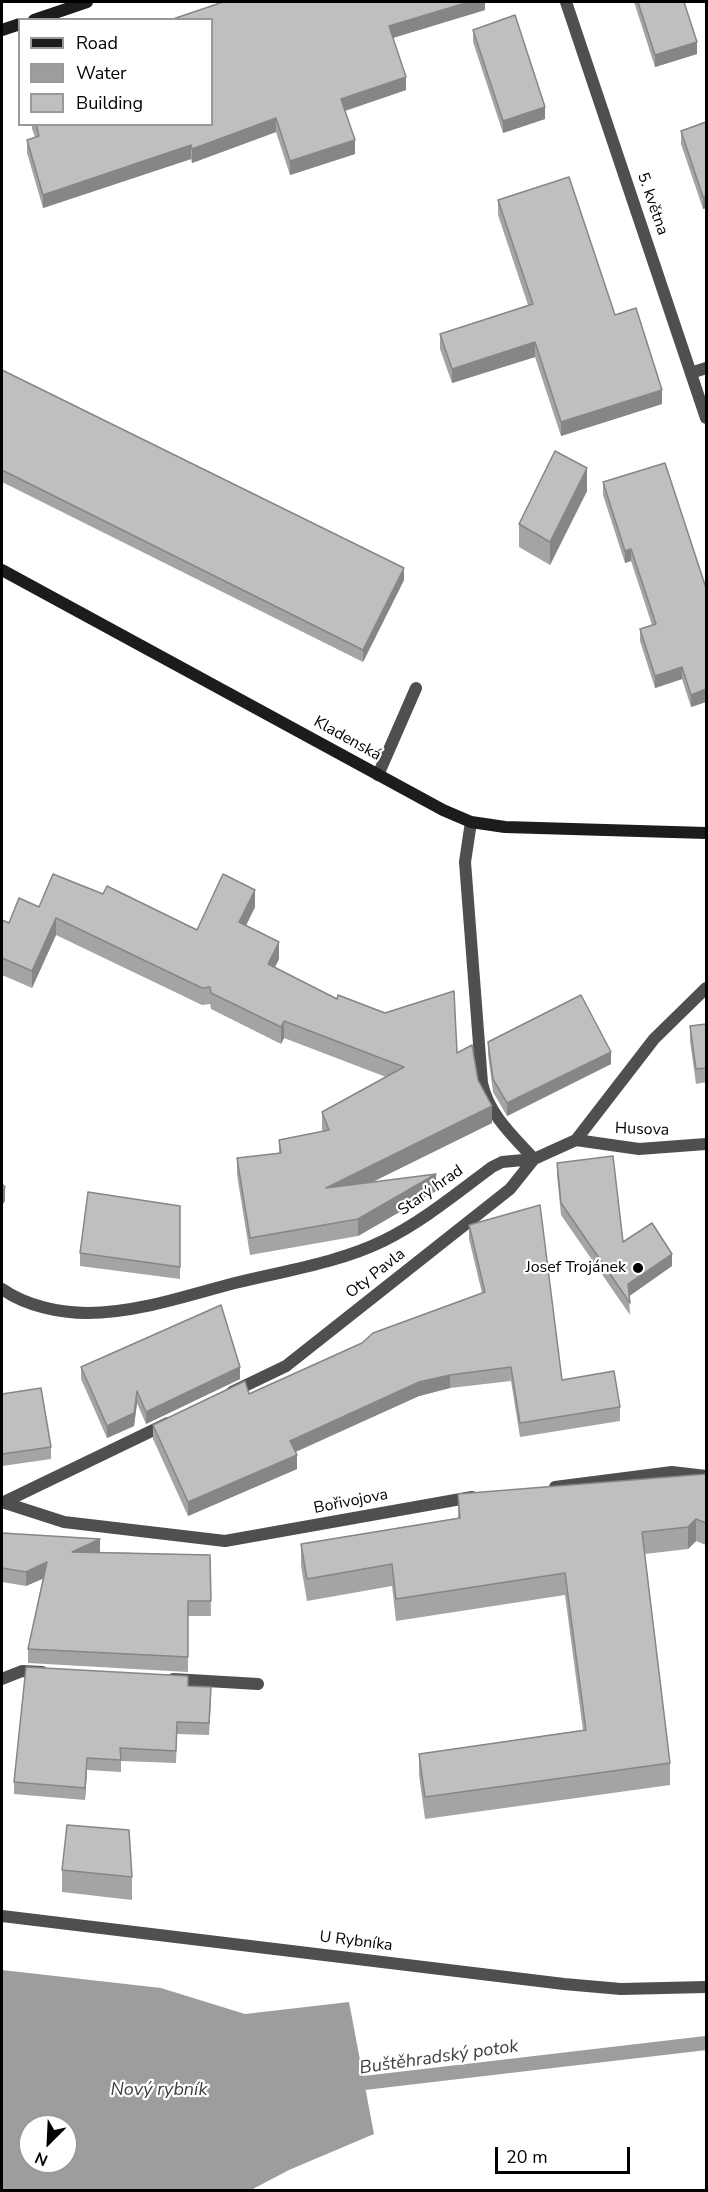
<!DOCTYPE html>
<html>
<head>
<meta charset="utf-8">
<style>
	body { margin:0 }
	#map { position:relative; width:708px; height:2192px; overflow:hidden; background:#fff; font-family:"Nunito Sans",sans-serif }
	canvas { display:block }
	.frame { position:absolute; inset:0; border:3px solid #000; pointer-events:none }
	.legend { position:absolute; left:18px; top:18px; width:195px; height:108px; box-sizing:border-box; background:#fff; border:2px solid #999; margin:0; padding:8px 10px; list-style:none; font-size:18px; color:#000 }
	.legend li { display:flex; align-items:center; gap:12px; height:30px }
	.legend b { width:30px; border:2px solid #999 }
	.north { position:absolute; left:18px; top:2114px; width:60px; height:60px; box-sizing:border-box; background:#fff; border:2px solid #999; border-radius:50%; rotate:204deg; font-size:16px; font-weight:700; line-height:24px; text-align:center; color:#000 }
	.north::after { content:''; display:block; margin:auto; width:21px; height:27px; background:#000; clip-path:polygon(50% 0,100% 100%,50% 72%,0 100%) }
	.scale { position:absolute; left:495px; top:2147px; width:135px; height:27px; box-sizing:border-box; border:3px solid #000; border-top:0; padding-left:8px; font-size:18px; line-height:21px; white-space:nowrap; color:#000; -webkit-text-stroke:4px #fff; paint-order:stroke }
</style>
</head>
<body>
<div id="map">
<canvas width="708" height="2192"></canvas>
<div class="frame"></div>
<ul class="legend">
<li><b style="height:8px;background:#1c1c1c"></b>Road</li>
<li><b style="height:16px;background:#9d9d9d"></b>Water</li>
<li><b style="height:16px;background:#bfbfbf"></b>Building</li>
</ul>
<div class="north">N</div>
<div class="scale">20 m</div>
</div>
<script>
const c = document.querySelector('canvas').getContext('2d');
c.lineJoin = 'round';
function fillPath(path, color) { c.fillStyle = color; c.fill(path, 'evenodd'); }
function stroke(path, color, width, dash) { c.strokeStyle = color; c.lineWidth = width; c.lineCap = dash ? 'butt' : 'round'; c.setLineDash(dash || []); c.stroke(path); }
function write(font, color, halo, rows, align = 'center') {
  c.font = font + ' "Nunito Sans",sans-serif'; c.lineWidth = 4.5; c.setLineDash([]); c.textBaseline = 'middle'; c.strokeStyle = halo; c.fillStyle = color; for (const [text, x, y, turn = 0] of rows) {
    c.save(); c.translate(x, y); c.rotate((+turn || 0) * Math.PI / 180); c.textAlign = isNaN(turn) ? turn : align; if (halo) c.strokeText(text, 0, 0); c.fillText(text, 0, 0); c.restore();
  }
}
fillPath(new Path2D(`
	M 2,1970 L 161,1988 L 245,2014 L 349,2002 L 374,2134 L 289,2170 L 251,2190 L 2,2190 ZM 30,2126 L 66,2126 L 66,2162 L 30,2162 Z`), '#9d9d9d');
stroke(new Path2D(`
	M 349,2090 L 364,2083 L 706,2043`), '#9d9d9d', 14);
stroke(new Path2D(`
	M 378,775 L 416,688
	M 576,1140 L 639,1149 L 706,1144`), '#4f4f4f', 12);
stroke(new Path2D(`
	M 566,2 L 706,418
	M 691,373 L 706,368
	M 471,822 L 465,862 L 482,1083 C 489,1115 513,1136 534,1159
	M 2,1289 C 26,1306 60,1313 88,1313 C 137,1313 188,1295 235,1283 C 283,1271 338,1263 383,1241 C 422,1222 457,1193 492,1167 L 502,1162 L 534,1159
	M 232,1392 L 286,1366 L 510,1189 L 534,1159 L 576,1140 L 654,1039 L 706,988
	M 555,1487 L 672,1472 L 706,1476
	M 2,1503 L 168,1423
	M 5,1503 L 64,1522 L 225,1541 L 472,1497
	M 2,1679 L 22,1671 L 42,1672
	M 173,1679 L 258,1684
	M 2,1916 L 564,1984 L 621,1989 L 706,1987`), '#4f4f4f', 12);
stroke(new Path2D(`
	M 34,20 L 87,2
	M 2,30 L 20,24
	M 2,570 L 443,810 L 471,822 L 505,827 L 706,833`), '#1c1c1c', 12);
fillPath(new Path2D(`
	M 485,2 L 485,10 L 393,38 L 406,90 L 345,111 L 355,154 L 290,175 L 276,132 L 192,163 L 191,159 L 43,208 L 27,153 L 27,140 L 35,137 L 32,129 L 32,124 L 212,124 L 212,20 Z
	M 634,2 L 684,2 L 697,54 L 655,67 Z
	M 473,30 L 545,119 L 503,133 L 473,42 Z
	M 706,122 L 706,211 L 706,208 L 703,209 L 681,144 L 681,131 Z
	M 498,200 L 615,315 L 662,404 L 561,436 L 535,357 L 452,383 L 440,349 L 440,334 L 528,305 L 498,215 Z
	M 2,370 L 404,580 L 363,662 L 2,482 Z
	M 603,482 L 706,588 L 706,702 L 691,707 L 682,679 L 655,688 L 640,641 L 640,629 L 652,625 L 631,561 L 625,563 L 603,495 Z
	M 587,491 L 550,565 L 519,547 L 519,524 Z
	M 103,894 L 197,930 L 255,907 L 246,926 L 279,959 L 275,967 L 337,999 L 457,1053 L 478,1080 L 492,1123 L 372,1182 L 436,1191 L 358,1236 L 250,1255 L 237,1175 L 237,1158 L 279,1154 L 279,1140 L 323,1132 L 322,1129 L 322,1112 L 386,1077 L 284,1038 L 281,1044 L 211,1009 L 210,1004 L 202,1005 L 56,935 L 32,988 L 2,975 L 2,920 L 9,923 L 39,907 Z
	M 706,1024 L 706,1082 L 696,1084 L 690,1041 L 690,1026 Z
	M 488,1042 L 611,1064 L 507,1116 L 493,1092 L 488,1054 Z
	M 557,1163 L 623,1242 L 672,1266 L 629,1296 L 630,1315 L 561,1215 L 557,1175 Z
	M 180,1206 L 180,1279 L 80,1266 L 80,1253 Z
	M 469,1225 L 562,1380 L 620,1407 L 620,1421 L 520,1437 L 511,1381 L 450,1388 L 419,1396 L 296,1452 L 297,1469 L 188,1516 L 153,1439 L 153,1425 L 249,1394 L 482,1293 L 469,1239 Z
	M 81,1367 L 240,1379 L 146,1424 L 137,1403 L 134,1426 L 107,1438 L 81,1379 Z
	M 2,1394 L 51,1447 L 51,1459 L 2,1466 Z
	M 706,1474 L 706,1545 L 696,1541 L 688,1549 L 645,1554 L 670,1763 L 670,1785 L 425,1819 L 419,1775 L 419,1754 L 583,1730 L 565,1595 L 396,1621 L 392,1586 L 307,1601 L 301,1566 L 301,1544 L 458,1518 L 458,1494 Z
	M 2,1533 L 100,1552 L 210,1555 L 211,1616 L 188,1616 L 188,1672 L 28,1663 L 28,1649 L 43,1578 L 26,1586 L 2,1582 Z
	M 188,1686 L 211,1699 L 209,1735 L 177,1734 L 176,1763 L 121,1761 L 121,1772 L 87,1770 L 85,1800 L 14,1794 L 14,1782 Z
	M 62,1870 L 132,1877 L 132,1900 L 62,1892 Z`), '#a4a4a4');
fillPath(new Path2D(`
	M 469,2 L 485,2 L 485,10 L 389,39 L 389,26 Z
	M 697,42 L 697,54 L 655,67 L 655,55 Z
	M 406,77 L 406,90 L 341,112 L 341,99 Z
	M 545,107 L 545,119 L 503,133 L 503,121 Z
	M 276,118 L 276,132 L 192,163 L 192,149 Z
	M 355,140 L 355,154 L 290,175 L 290,161 Z
	M 191,145 L 191,159 L 43,208 L 43,195 Z
	M 706,196 L 706,208 L 703,209 L 703,197 Z
	M 535,342 L 535,357 L 452,383 L 452,369 Z
	M 662,390 L 662,404 L 561,436 L 561,422 Z
	M 587,468 L 587,491 L 550,565 L 550,542 Z
	M 631,549 L 631,561 L 625,563 L 625,551 Z
	M 404,568 L 404,580 L 363,662 L 363,650 Z
	M 682,667 L 682,679 L 655,688 L 655,676 Z
	M 706,689 L 706,702 L 691,707 L 691,695 Z
	M 255,890 L 255,907 L 239,939 L 239,922 Z
	M 56,918 L 56,935 L 32,988 L 32,971 Z
	M 279,942 L 279,959 L 268,981 L 268,964 Z
	M 284,1021 L 284,1038 L 281,1044 L 281,1027 Z
	M 611,1052 L 611,1064 L 507,1116 L 507,1103 Z
	M 492,1106 L 492,1123 L 326,1205 L 326,1188 Z
	M 436,1174 L 436,1191 L 358,1236 L 358,1219 Z
	M 5,1187 L 5,1201 L 2,1206 L 2,1192 Z
	M 672,1254 L 672,1266 L 628,1297 L 628,1284 Z
	M 240,1367 L 240,1379 L 146,1424 L 146,1412 Z
	M 450,1375 L 450,1388 L 419,1396 L 290,1454 L 290,1441 L 419,1382 Z
	M 137,1391 L 137,1403 L 134,1426 L 107,1438 L 107,1426 Z
	M 297,1455 L 297,1469 L 188,1516 L 188,1502 Z
	M 696,1519 L 696,1541 L 688,1549 L 688,1527 Z
	M 100,1539 L 100,1554 L 72,1552 Z
	M 47,1562 L 47,1577 L 26,1586 L 26,1572 Z
	M 87,1758 L 87,1770 L 85,1800 L 85,1788 Z`), '#868686');
const building = new Path2D(`
	M 223,2 L 469,2 L 389,26 L 406,77 L 341,99 L 355,140 L 290,161 L 276,118 L 192,149 L 191,145 L 43,195 L 27,140 L 39,136 L 36,124 L 212,124 L 212,20 L 170,20 Z
	M 638,2 L 684,2 L 697,42 L 655,55 Z
	M 515,15 L 545,107 L 503,121 L 473,30 Z
	M 706,122 L 706,198 L 706,196 L 703,197 L 681,131 Z
	M 569,177 L 615,315 L 636,308 L 662,390 L 561,422 L 535,342 L 452,369 L 440,334 L 533,304 L 498,200 Z
	M 2,370 L 404,568 L 363,650 L 2,470 Z
	M 555,451 L 587,468 L 550,542 L 519,524 Z
	M 665,463 L 706,588 L 706,689 L 691,695 L 682,667 L 655,676 L 640,629 L 656,624 L 631,549 L 625,551 L 603,482 Z
	M 53,874 L 103,894 L 107,886 L 197,930 L 223,874 L 255,890 L 239,922 L 279,942 L 268,964 L 337,999 L 338,995 L 385,1013 L 454,991 L 457,1053 L 472,1045 L 478,1080 L 492,1106 L 326,1188 L 436,1174 L 358,1219 L 250,1238 L 237,1158 L 281,1153 L 279,1140 L 329,1130 L 322,1112 L 404,1067 L 284,1021 L 281,1027 L 211,993 L 210,987 L 202,988 L 56,918 L 32,971 L 2,958 L 2,920 L 9,923 L 19,898 L 39,907 Z
	M 581,995 L 611,1052 L 507,1103 L 493,1079 L 488,1042 Z
	M 706,1024 L 706,1068 L 696,1069 L 690,1026 Z
	M 613,1156 L 623,1242 L 652,1223 L 672,1254 L 628,1284 L 630,1303 L 561,1203 L 557,1163 Z
	M 2,1184 L 5,1187 L 2,1192 Z
	M 88,1192 L 180,1206 L 180,1267 L 80,1253 Z
	M 540,1205 L 562,1380 L 614,1371 L 620,1407 L 520,1423 L 511,1367 L 450,1375 L 419,1382 L 290,1441 L 297,1455 L 188,1502 L 153,1425 L 245,1381 L 249,1394 L 362,1343 L 373,1333 L 485,1292 L 469,1225 Z
	M 221,1305 L 240,1367 L 146,1412 L 137,1391 L 134,1413 L 107,1426 L 81,1367 Z
	M 41,1388 L 51,1447 L 2,1454 L 2,1394 Z
	M 706,1474 L 706,1523 L 696,1519 L 688,1527 L 642,1532 L 670,1763 L 425,1797 L 419,1754 L 586,1730 L 565,1573 L 396,1599 L 392,1564 L 307,1579 L 301,1544 L 460,1518 L 458,1494 Z
	M 2,1533 L 100,1539 L 72,1552 L 210,1555 L 211,1601 L 188,1601 L 188,1657 L 28,1649 L 47,1562 L 26,1572 L 2,1568 Z
	M 26,1667 L 188,1676 L 188,1686 L 211,1687 L 209,1723 L 177,1722 L 176,1751 L 120,1748 L 121,1760 L 87,1758 L 85,1788 L 14,1782 Z
	M 67,1825 L 129,1830 L 132,1877 L 62,1870 Z`);
fillPath(building, '#bfbfbf');
stroke(building, '#868686', 1.5);
for (const [x, y, r, color] of [
	[638,1268,6,"#000"]
]) { const dot = new Path2D(); dot.arc(x, y, r, 0, 2 * Math.PI); c.fillStyle = color; c.fill(dot); stroke(dot, '#fff', 2); }
write('16px', '#000', '#fff', [
	["5. května",652,204,71],
	["Kladenská",347,739,29],
	["Husova",642,1130,2],
	["Starý hrad",431,1191,-35],
	["Oty Pavla",376,1274,-38],
	["Bořivojova",351,1502,-11],
	["U Rybníka",356,1942,7]
]);
write('16px', '#000', '#fff', [
	["Josef Trojánek",626,1268]
], 'right');
write('italic 18px', '#3e3e3e', '#fff', [
	["Buštěhradský potok",439,2058,-8],
	["Nový rybník",159,2091]
]);
</script>
</body>
</html>
